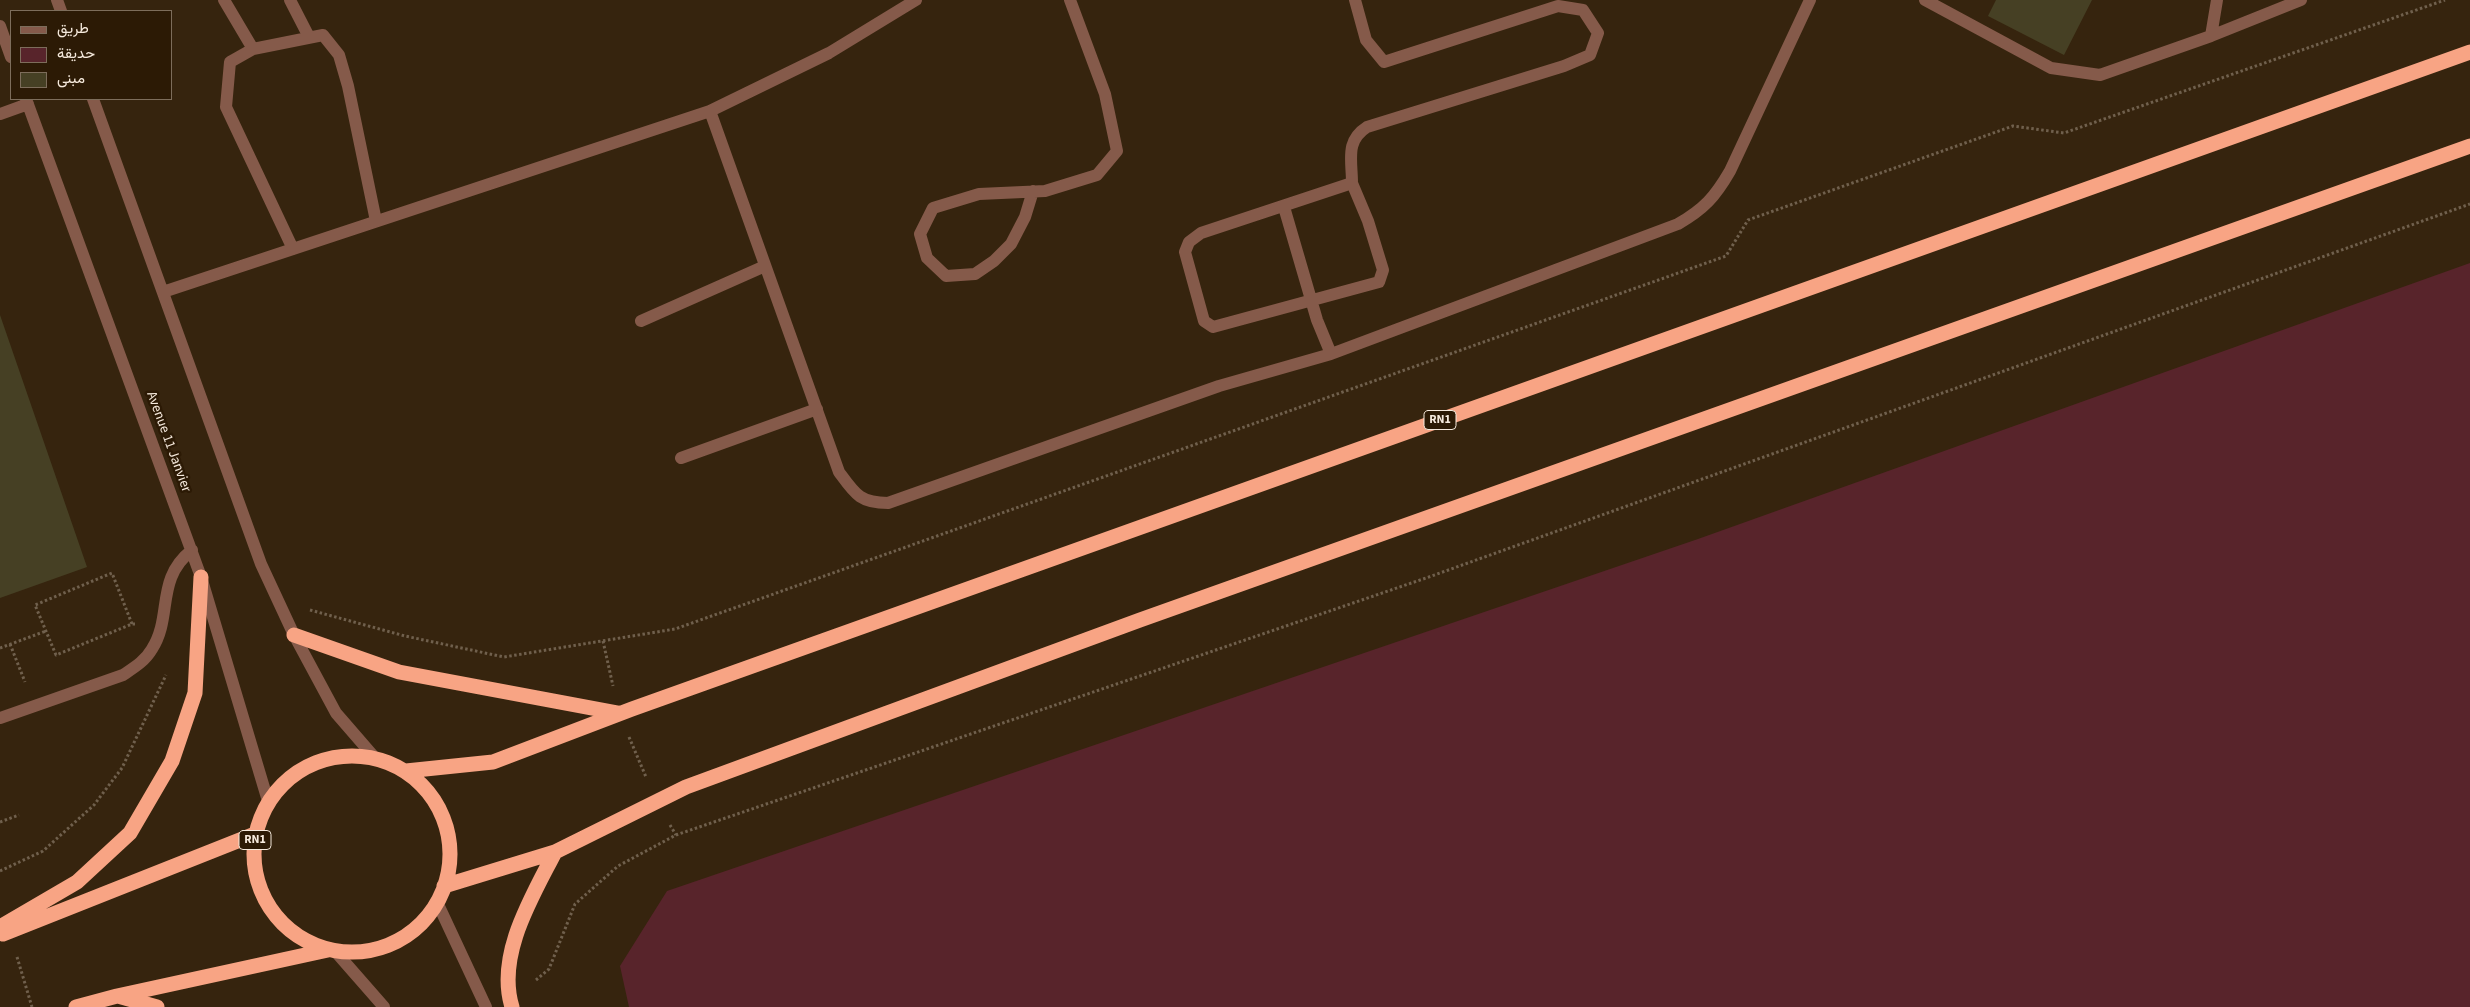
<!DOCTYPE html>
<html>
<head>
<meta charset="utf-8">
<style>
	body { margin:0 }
	#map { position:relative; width:2470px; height:1007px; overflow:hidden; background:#36240e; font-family:"Source Sans 3",Vazirmatn,sans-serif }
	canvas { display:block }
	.legend { position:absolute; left:10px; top:10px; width:162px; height:90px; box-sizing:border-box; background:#2c1a05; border:1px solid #7d6d5b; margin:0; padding:6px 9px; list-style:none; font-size:15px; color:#f6eadd }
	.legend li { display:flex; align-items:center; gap:10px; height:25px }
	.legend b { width:25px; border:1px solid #7d6d5b }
</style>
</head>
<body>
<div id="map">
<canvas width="2470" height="1007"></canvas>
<ul class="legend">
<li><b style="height:6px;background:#855a4a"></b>طريق</li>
<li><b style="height:14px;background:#58242b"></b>حديقة</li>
<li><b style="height:14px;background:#464024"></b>مبنى</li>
</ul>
</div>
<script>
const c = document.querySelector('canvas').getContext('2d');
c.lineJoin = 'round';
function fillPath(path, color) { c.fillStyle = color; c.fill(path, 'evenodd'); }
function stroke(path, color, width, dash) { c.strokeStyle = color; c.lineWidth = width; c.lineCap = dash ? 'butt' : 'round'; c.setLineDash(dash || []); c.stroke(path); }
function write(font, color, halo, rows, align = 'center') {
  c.font = font + ' "Source Sans 3",sans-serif'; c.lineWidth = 5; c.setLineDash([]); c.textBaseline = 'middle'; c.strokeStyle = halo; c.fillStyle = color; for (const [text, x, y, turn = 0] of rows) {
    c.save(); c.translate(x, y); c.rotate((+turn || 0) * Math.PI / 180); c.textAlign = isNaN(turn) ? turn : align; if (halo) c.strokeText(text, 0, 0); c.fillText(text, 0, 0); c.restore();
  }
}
fillPath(new Path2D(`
	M 2470,263 L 2470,1007 L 629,1007 L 620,966 L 667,891 L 1698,539 Z`), '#58242b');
fillPath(new Path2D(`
	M 1996,0 L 2092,0 L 2064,55 L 1988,16 Z
	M 0,315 L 87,567 L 0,598 Z`), '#464024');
stroke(new Path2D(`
	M 310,610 L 405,636 L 504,657 L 675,629 L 1726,256 L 1748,220 L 2013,126 L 2064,133 L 2445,0
	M 132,624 L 112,573 L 35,605 L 56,655 L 132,624 L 137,624
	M 603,641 L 613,686
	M 10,644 L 25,682
	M 0,648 L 46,631
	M 629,737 L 646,777
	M 0,822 L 19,815
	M 670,825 L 676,835
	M 0,871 L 43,851 L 94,805 L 122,768 L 166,675
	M 17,957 L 32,1007
	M 536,980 L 549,969 L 575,904 L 618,866 L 676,835 L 1426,578 L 2470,204`), '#70604d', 3, [2.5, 2.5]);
stroke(new Path2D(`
	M 57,0 L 61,11
	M 224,0 L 253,49
	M 290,0 L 309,37
	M 1925,0 L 2051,68 L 2100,75 L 2211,36 L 2301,0
	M 0,26 L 11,57
	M 2211,36 L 2217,0
	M 26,99 L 201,577 L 268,801
	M 93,99 L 261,564 L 294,635 L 336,713 L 375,758
	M 710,111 L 839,472 C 855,494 860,503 888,503 L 1219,386 L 1331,354 L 1678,224 C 1704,209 1715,197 1730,171 L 1810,0
	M 0,114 L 28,104
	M 1352,183 C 1352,160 1345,141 1367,127 L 1564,66 L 1590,55 L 1598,33 L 1583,10 L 1558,6 L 1384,62 L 1366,40 L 1355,0
	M 1352,183 L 1368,221 L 1383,270 L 1379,282 L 1213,327 L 1204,321 L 1185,252 L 1189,242 L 1201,233 Z
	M 1033,191 L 1025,217 L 1011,244 L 994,261 L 975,274 L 946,276 L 927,258 L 920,234 L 933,208 L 979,194 L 1045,191 L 1097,175 L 1117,151 L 1105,94 L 1070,0
	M 1284,207 L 1317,320 L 1331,354
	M 293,249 L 226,107 L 230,62 L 253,49 L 323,35 L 339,55 L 348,86 L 376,221
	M 163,292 L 710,111 L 829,53 L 916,0
	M 641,321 L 765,266
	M 681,458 L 817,409
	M 0,718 L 123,675 C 135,667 145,661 152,649 C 173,616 155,579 192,550
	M 437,902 L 486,1007
	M 335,951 L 384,1007`), '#855a4a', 12);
stroke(new Path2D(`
	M 294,635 L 399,672 L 618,713
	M254 854a98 98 0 1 1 196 0a98 98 0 1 1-196 0Z
	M 406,771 L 493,762 L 632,709 L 2470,52
	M 444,886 L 555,852 L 686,787 L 1140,620 L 2470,146
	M 0,927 L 77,882 L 130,833 L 172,761 L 195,693 L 201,577
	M 3,934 L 255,834
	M 118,996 L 157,1007
	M 76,1007 L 117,996 L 328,950
	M 512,1007 C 496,955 532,897 555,852`), '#f8a484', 15);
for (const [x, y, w] of [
	[1440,420,32],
	[255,840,32]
]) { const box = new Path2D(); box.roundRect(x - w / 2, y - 9.5, w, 19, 4); c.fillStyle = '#2c1a05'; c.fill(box); stroke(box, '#f6eadd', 1); }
write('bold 12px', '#f6eadd', null, [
	["RN1",1440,420],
	["RN1",255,840]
]);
write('14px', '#f6eadd', '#2c1a05', [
	["Avenue 11 Janvier",168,442,70]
]);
</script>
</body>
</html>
